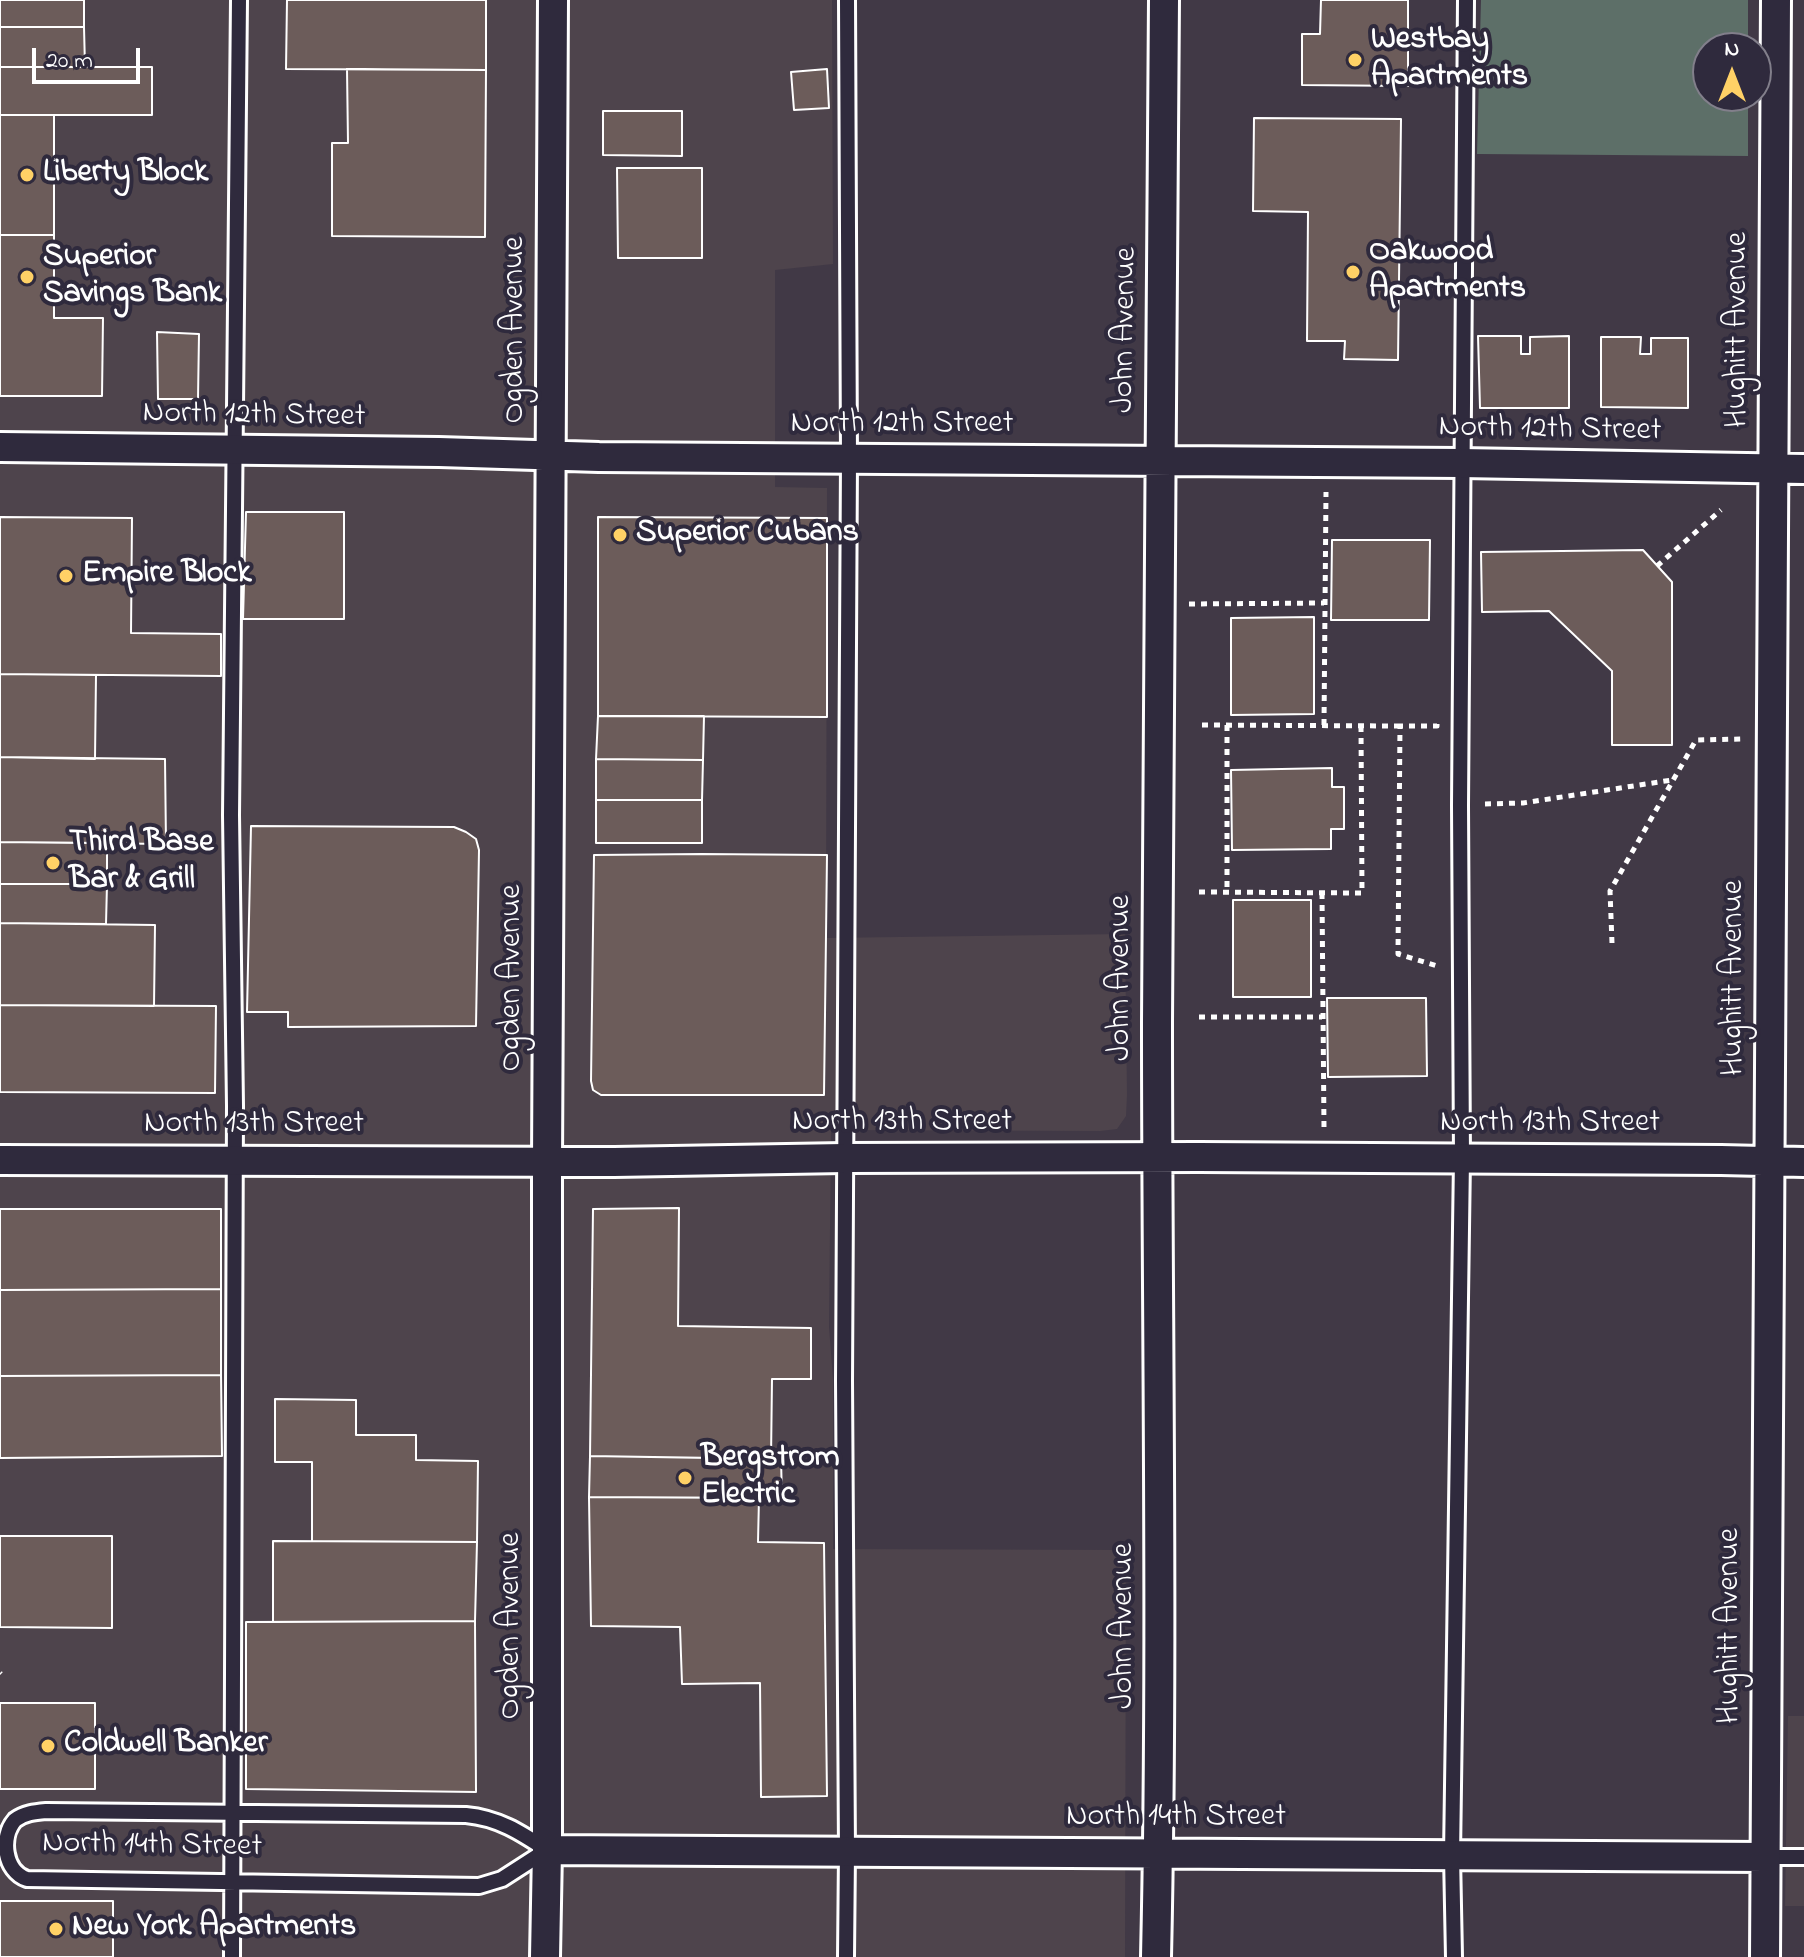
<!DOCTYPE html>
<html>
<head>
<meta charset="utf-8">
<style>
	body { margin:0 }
	#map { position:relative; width:1804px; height:1957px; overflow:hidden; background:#413946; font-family:"Indie Flower",sans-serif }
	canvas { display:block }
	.north { position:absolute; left:1692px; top:32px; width:80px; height:80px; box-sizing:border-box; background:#2f2a3d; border:2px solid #827f8b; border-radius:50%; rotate:0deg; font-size:22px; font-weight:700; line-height:32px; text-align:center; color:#fff }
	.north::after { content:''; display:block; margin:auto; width:28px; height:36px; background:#ffd166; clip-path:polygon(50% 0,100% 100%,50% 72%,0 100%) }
	.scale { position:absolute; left:32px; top:48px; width:108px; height:36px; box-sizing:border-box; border:4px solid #fff; border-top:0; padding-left:10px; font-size:24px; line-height:28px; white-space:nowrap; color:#fff; -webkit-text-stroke:6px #2f2a3d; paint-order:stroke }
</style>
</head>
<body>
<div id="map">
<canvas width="1804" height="1957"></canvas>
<div class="north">N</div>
<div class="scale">20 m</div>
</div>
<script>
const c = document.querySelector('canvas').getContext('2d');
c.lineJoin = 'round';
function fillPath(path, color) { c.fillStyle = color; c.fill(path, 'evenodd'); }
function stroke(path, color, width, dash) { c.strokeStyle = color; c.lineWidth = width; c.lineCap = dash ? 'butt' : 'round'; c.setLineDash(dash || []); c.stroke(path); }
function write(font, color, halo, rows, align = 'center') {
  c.font = font + ' "Indie Flower",sans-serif'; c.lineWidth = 8; c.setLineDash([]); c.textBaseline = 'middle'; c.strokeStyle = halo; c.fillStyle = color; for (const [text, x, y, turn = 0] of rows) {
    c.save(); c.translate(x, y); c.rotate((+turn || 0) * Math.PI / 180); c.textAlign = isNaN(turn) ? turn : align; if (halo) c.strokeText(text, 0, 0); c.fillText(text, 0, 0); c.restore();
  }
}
fillPath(new Path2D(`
	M 0,0 L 832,0 L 833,264 L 775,270 L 775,487 L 827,488 L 826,938 L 1125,934 L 1127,1095 L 1126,1116 L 1117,1129 L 1100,1131 L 831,1130 L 829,1327 L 833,1379 L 833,1549 L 1126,1550 L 1125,1957 L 0,1957 Z
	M 1788,1716 L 1804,1716 L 1804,1906 L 1785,1906 Z`), '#4e444c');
fillPath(new Path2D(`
	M 1481,0 L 1748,0 L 1748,48 L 1708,48 L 1708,96 L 1748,96 L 1748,156 L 1477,154 Z`), '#5d6f68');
const building = new Path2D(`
	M 0,0 L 84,0 L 84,27 L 0,27 Z
	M 287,0 L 486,0 L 486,70 L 286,69 Z
	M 1321,0 L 1408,0 L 1408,86 L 1302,85 L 1302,34 L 1320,34 Z
	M 0,27 L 84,27 L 85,67 L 0,67 Z
	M 0,67 L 152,67 L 152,115 L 0,115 Z
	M 347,69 L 486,70 L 485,237 L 332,236 L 332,143 L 348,143 Z
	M 827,69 L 829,108 L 794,110 L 791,72 Z
	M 603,111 L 682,111 L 682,156 L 603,155 Z
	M 0,115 L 54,115 L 54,235 L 0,235 Z
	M 1254,118 L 1401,119 L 1398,360 L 1344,359 L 1345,341 L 1307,341 L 1308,212 L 1253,211 Z
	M 617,168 L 702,168 L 702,258 L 618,258 Z
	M 0,235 L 54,235 L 54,318 L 103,318 L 102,396 L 0,396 Z
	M 157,332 L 199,334 L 198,399 L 158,399 Z
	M 1478,336 L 1521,336 L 1521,354 L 1530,354 L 1530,337 L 1569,336 L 1569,408 L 1480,408 Z
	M 1601,337 L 1641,337 L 1640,354 L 1651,354 L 1651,338 L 1688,338 L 1688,408 L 1601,407 Z
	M 246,512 L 344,512 L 344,619 L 243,619 Z
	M 0,517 L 132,518 L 131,633 L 221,634 L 221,676 L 0,674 Z
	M 598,517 L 827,518 L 827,717 L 598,716 Z
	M 1332,540 L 1430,540 L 1429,620 L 1331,620 Z
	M 1643,550 L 1672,582 L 1672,745 L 1612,745 L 1612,671 L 1549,611 L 1482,612 L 1481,552 Z
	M 1314,617 L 1314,714 L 1231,715 L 1231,618 Z
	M 0,674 L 96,675 L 95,759 L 0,757 Z
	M 598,716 L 704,716 L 703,760 L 596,759 Z
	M 0,757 L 165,759 L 166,844 L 0,842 Z
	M 596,759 L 703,760 L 702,800 L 596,800 Z
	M 1332,768 L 1332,787 L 1344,787 L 1344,829 L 1331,829 L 1331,849 L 1232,850 L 1231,770 Z
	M 596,800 L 702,800 L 702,843 L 596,843 Z
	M 251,826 L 454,827 L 466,832 L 476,839 L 479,850 L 476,1026 L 288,1027 L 288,1012 L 247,1012 Z
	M 0,842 L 107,843 L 107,884 L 0,884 Z
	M 702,854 L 827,855 L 824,1095 L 601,1095 L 593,1090 L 591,1081 L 594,855 Z
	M 0,884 L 107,884 L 106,924 L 0,923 Z
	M 1233,900 L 1311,900 L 1311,997 L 1233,997 Z
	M 0,923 L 155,925 L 154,1006 L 0,1005 Z
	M 1327,998 L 1426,998 L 1427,1076 L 1328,1077 Z
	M 0,1005 L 216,1006 L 215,1093 L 0,1092 Z
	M 679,1208 L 678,1326 L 811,1328 L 811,1379 L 772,1379 L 771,1459 L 590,1456 L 593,1209 Z
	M 0,1209 L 221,1209 L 221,1289 L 0,1290 Z
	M 221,1289 L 221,1375 L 0,1376 L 0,1290 Z
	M 221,1375 L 222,1456 L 0,1458 L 0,1376 Z
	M 275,1399 L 356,1400 L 356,1435 L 416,1435 L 416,1460 L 478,1461 L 477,1542 L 312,1541 L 312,1462 L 275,1462 Z
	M 590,1456 L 781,1459 L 782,1498 L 589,1497 Z
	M 589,1497 L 759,1498 L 758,1542 L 824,1543 L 827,1796 L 761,1797 L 760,1683 L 682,1684 L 680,1627 L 591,1626 Z
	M 0,1536 L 112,1536 L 112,1628 L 0,1627 Z
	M 273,1541 L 477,1542 L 475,1621 L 273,1622 Z
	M 475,1621 L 476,1792 L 246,1789 L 246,1622 Z
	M 0,1703 L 95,1703 L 95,1789 L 0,1789 Z
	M 0,1901 L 113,1901 L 113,1957 L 0,1957 Z`);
fillPath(building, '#6c5c5a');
stroke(building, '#fff', 2);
const service = new Path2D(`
	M 46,1811 L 466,1815 C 498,1818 520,1832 547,1850 L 502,1879 L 479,1886 L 27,1879 C 4,1871 0,1837 15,1820 C 24,1813 35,1812 46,1811 Z
	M 1765,1857 L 1804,1857
	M 232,1957 L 235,1106 L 231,815 L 239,0
	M 846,1957 L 847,1852 L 844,1380 L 849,459 L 847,0
	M 1454,1957 L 1452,1855 L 1462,1159 L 1460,805 L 1466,0`);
const minor = new Path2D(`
	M 0,447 L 439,452 L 599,457 L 1461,463 L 1804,469
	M 0,1160 L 614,1162 L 844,1158 L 1199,1157 L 1721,1160 L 1804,1162
	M 547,1850 L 1765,1857
	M 545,1957 L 547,1850 L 547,1161 L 553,0
	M 1156,1957 C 1163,1646 1157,1334 1157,1023 C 1157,682 1163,341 1164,0
	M 1765,1957 L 1776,0`);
stroke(service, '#fff', 20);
stroke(minor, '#fff', 34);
stroke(new Path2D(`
	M 1657,566 L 1721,510
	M 1189,604 L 1324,603
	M 1437,724 L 1437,726 L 1400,726 L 1398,954 L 1437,966 L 1437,969
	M 1202,725 L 1400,726
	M 1227,725 L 1227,892
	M 1324,725 L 1326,492
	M 1485,804 L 1523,803 L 1672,780
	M 1199,892 L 1362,893 L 1361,726
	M 1322,893 L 1324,1128
	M 1612,943 L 1610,891 L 1696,740 L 1742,739
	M 1199,1017 L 1322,1017
	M 0,1673 L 1,1674`), '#fff', 5, [6, 6]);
stroke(service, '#2f2a3d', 14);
stroke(minor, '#2f2a3d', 28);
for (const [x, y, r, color] of [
	[1355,60,8,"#ffd166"],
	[27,175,8,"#ffd166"],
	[1353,272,8,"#ffd166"],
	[27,277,8,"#ffd166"],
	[620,535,8,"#ffd166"],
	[66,576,8,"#ffd166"],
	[53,863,8,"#ffd166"],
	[685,1478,8,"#ffd166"],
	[48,1746,8,"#ffd166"],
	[56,1929,8,"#ffd166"]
]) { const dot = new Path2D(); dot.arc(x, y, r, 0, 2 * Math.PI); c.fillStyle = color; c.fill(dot); stroke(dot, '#2f2a3d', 3); }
write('bold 32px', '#fff', '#2f2a3d', [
	["Westbay",1371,42],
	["Apartments",1371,79],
	["Liberty Block",43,175],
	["Oakwood",1369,254],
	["Apartments",1369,291],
	["Superior",43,259],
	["Savings Bank",43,296],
	["Superior Cubans",636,535],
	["Empire Block",82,576],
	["Third Base",69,845],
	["Bar & Grill",69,882],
	["Bergstrom",701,1460],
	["Electric",701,1497],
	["Coldwell Banker",64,1746],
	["New York Apartments",72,1929]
], 'left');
write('32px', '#fff', '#2f2a3d', [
	["Ogden Avenue",517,330,-90],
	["John Avenue",1127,330,-89],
	["Hughitt Avenue",1740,330,-90],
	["North 12th Street",254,417,1],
	["North 12th Street",902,426],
	["North 12th Street",1550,431,1],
	["Ogden Avenue",514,978,-90],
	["John Avenue",1123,978,-90],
	["Hughitt Avenue",1736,978,-90],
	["North 13th Street",902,1124],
	["North 13th Street",1550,1125],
	["North 13th Street",254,1126],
	["Ogden Avenue",513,1626,-90],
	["John Avenue",1126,1626,-90],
	["Hughitt Avenue",1732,1626,-90],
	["North 14th Street",1176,1819],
	["North 14th Street",152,1847,1]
]);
</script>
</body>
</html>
